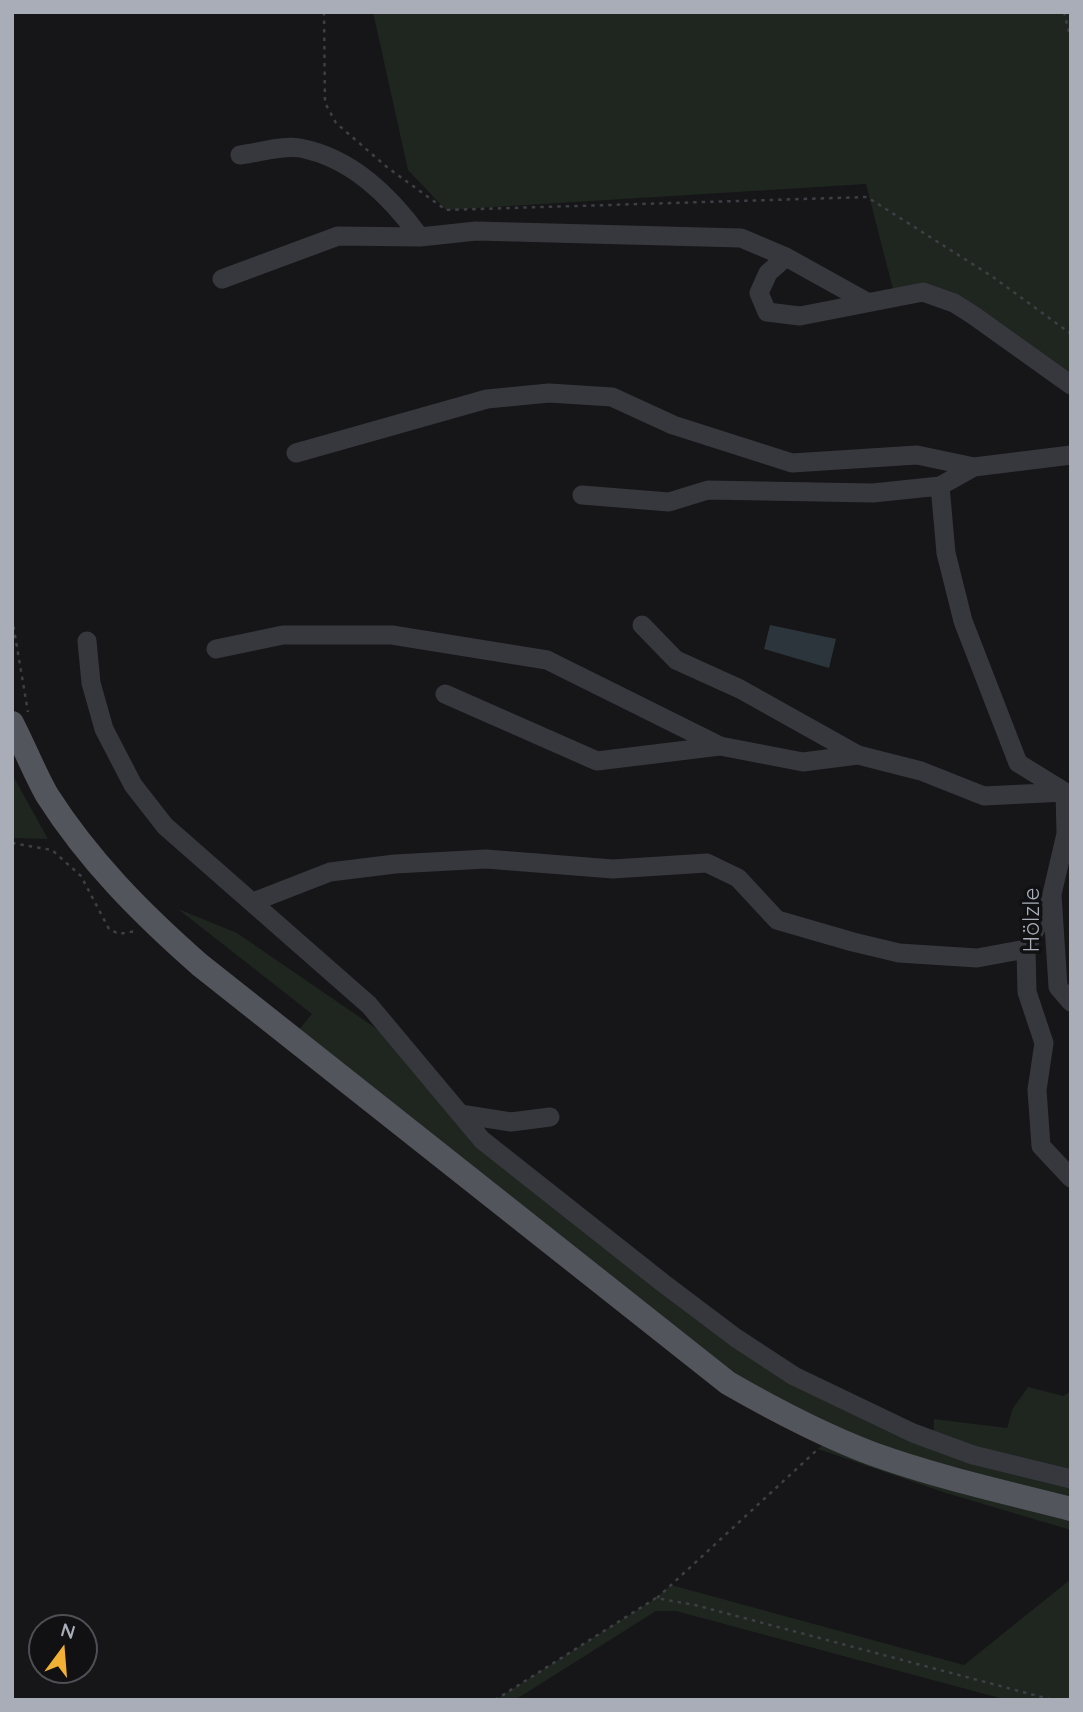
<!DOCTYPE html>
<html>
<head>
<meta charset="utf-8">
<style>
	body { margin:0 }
	#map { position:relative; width:1083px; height:1712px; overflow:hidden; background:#161618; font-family:Quicksand,sans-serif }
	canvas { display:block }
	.frame { position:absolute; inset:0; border:14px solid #a8adb8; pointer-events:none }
	.north { position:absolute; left:28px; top:1614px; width:70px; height:70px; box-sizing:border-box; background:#111113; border:2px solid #4d4f55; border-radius:50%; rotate:16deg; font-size:19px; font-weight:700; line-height:28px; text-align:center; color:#a8adb8 }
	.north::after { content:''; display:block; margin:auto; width:24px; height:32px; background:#f2b134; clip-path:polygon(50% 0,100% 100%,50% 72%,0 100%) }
</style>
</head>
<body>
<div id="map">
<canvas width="1083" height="1712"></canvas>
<div class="frame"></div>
<div class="north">N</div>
</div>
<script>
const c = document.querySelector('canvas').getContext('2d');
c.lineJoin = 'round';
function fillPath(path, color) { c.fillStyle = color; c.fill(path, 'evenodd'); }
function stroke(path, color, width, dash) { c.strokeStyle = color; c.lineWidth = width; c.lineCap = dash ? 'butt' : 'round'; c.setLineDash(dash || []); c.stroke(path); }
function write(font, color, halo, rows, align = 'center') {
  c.font = font + ' Quicksand,sans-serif'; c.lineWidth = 7; c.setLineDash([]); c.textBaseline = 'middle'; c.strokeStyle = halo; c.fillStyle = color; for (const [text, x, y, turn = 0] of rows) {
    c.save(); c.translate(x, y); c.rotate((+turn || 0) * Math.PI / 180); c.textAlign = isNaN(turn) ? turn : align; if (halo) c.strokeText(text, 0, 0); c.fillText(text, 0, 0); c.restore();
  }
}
fillPath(new Path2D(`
	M 373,12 L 1071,12 L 1071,384 L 954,303 L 895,297 L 866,184 L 446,210 L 408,170 Z
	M 12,774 L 48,839 L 12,838 Z
	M 178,909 L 237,933 L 409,1051 L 460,1114 L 736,1338 L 933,1439 L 934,1419 L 1007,1428 L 1013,1408 L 1028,1387 L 1063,1396 L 1071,1391 L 1071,1530 L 946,1493 L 818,1449 L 831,1437 L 783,1414 L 292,1038 L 312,1014 Z
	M 1071,1579 L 1071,1700 L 1007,1700 L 676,1611 L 656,1611 L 515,1700 L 495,1700 L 656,1598 L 671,1585 L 964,1665 Z`), '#1e261f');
fillPath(new Path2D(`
	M 770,625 L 836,639 L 829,668 L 764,649 Z`), '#2c353c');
stroke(new Path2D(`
	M 324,12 L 325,103 L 336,123 L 388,168 L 446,210 L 867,197 L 993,277 L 1071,334
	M 1064,12 L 1071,40
	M 12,618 L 28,712
	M 12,843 L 52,850 L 81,876 L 109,929 L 119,934 L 136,931
	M 657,1598 L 817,1450
	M 495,1700 L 656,1598 L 695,1605 L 1053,1700`), '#3d3f44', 2.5, [3.5, 5]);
stroke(new Path2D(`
	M 240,155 C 258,153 282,145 300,148 C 352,158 390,196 420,237 L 476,231 L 741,238 L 786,257 L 867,302
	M 786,257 L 768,273 L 759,293 L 767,312 L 800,316 L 923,292 L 954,303 L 973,315 L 1071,385
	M 222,279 L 338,236 L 420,237
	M 296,453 L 487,399 L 549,393 L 612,397 L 673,425 L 792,463 L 917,455 L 974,467
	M 582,495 L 669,502 L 708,490 L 873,493 L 940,486
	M 642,625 L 676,660 L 740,689 L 858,755 L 921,771 L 984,796 L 1065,792
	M 87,641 L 91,683 L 104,729 L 133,785 L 165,826 L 369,1005 L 482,1140 L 663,1283 L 736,1338 L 794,1376 L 913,1433 L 973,1455 L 1071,1479
	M 216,649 L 283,635 L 392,635 L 547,660 L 720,746
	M 445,694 L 597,761 L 720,746 L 803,762 L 858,755
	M 1065,792 L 1018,763 L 963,621 L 946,553 L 940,486 L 974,467 L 1071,455
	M 1065,792 L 1066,834 L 1052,894 L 1058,987 L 1071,1002
	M 253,902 L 330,872 L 395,864 L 486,859 L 613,869 L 707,863 L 738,878 L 777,920 L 853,942 L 899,953 L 977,958 L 1026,949 L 1052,894
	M 1026,949 L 1027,992 L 1044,1043 L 1037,1090 L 1041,1146 L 1071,1178
	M 460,1114 L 511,1122 L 550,1117`), '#37383d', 19);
stroke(new Path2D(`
	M 12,723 C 24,746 34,772 47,795 C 89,861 142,914 200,965 L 728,1383 C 775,1410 822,1435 873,1454 C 937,1477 1004,1492 1071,1509`), '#53555c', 24);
write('23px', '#a8adb8', '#111113', [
	["Hölzle",1032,920,-90]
]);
</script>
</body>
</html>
